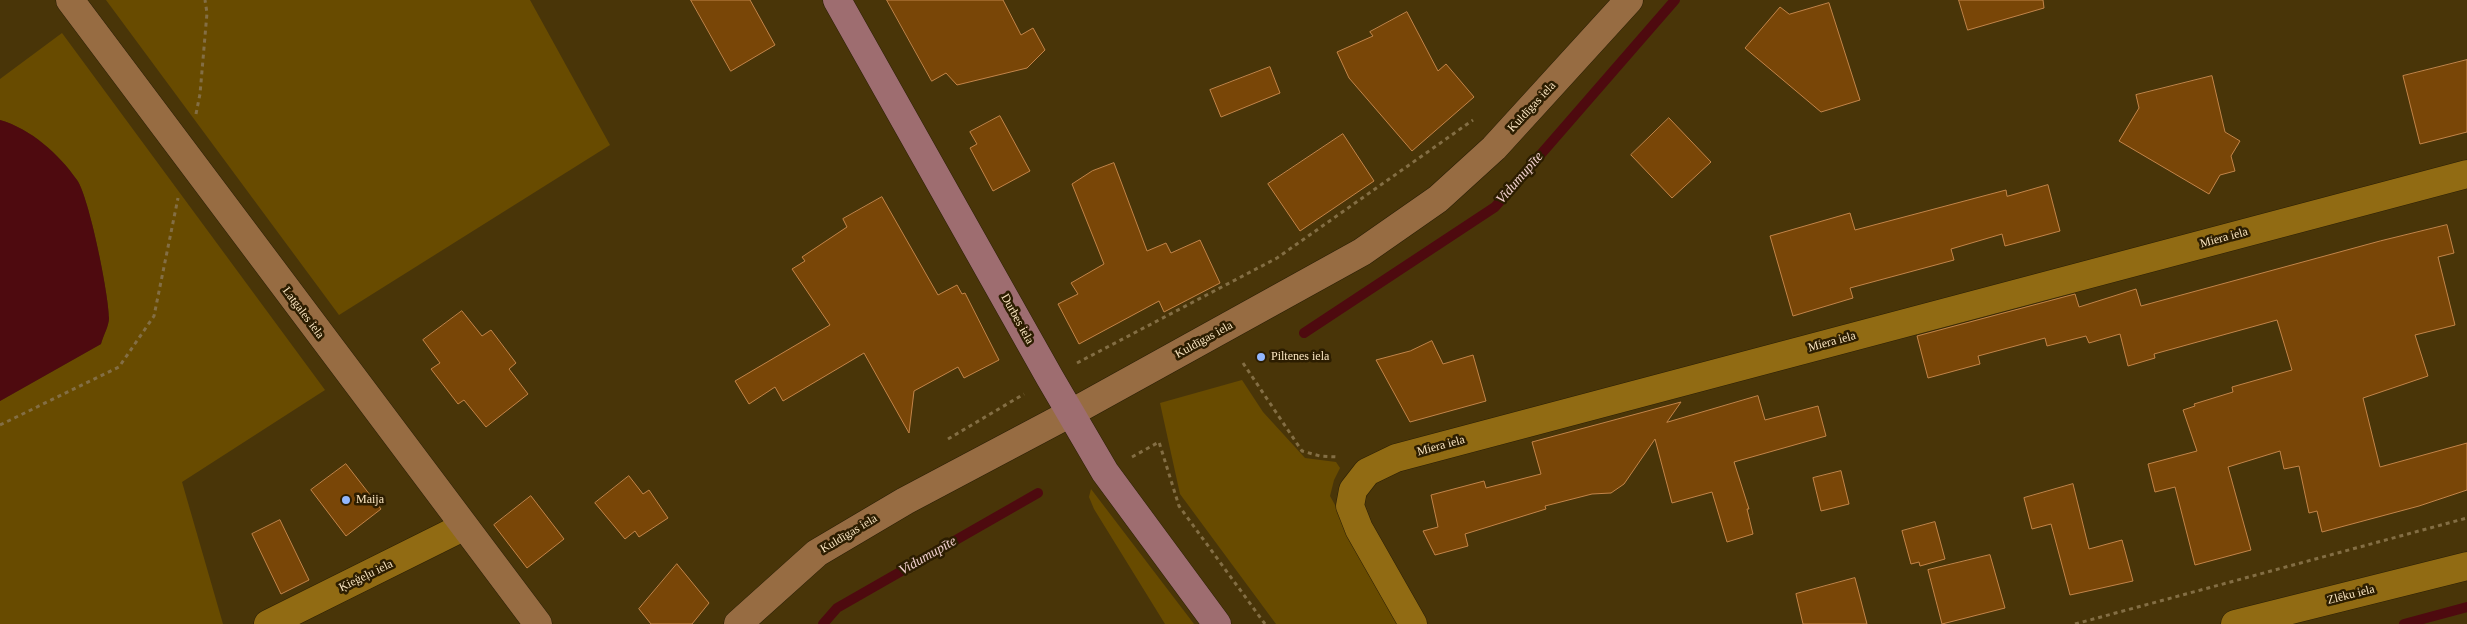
<!DOCTYPE html>
<html>
<head>
<meta charset="utf-8">
<style>
	body { margin:0 }
	canvas { display:block; background:#493508 }
</style>
</head>
<body>
<canvas width="2467" height="624"></canvas>
<script>
const c = document.querySelector('canvas').getContext('2d');
c.lineJoin = 'round';
function fillPath(path, color) { c.fillStyle = color; c.fill(path, 'evenodd'); }
function stroke(path, color, width, dash) { c.strokeStyle = color; c.lineWidth = width; c.lineCap = dash ? 'butt' : 'round'; c.setLineDash(dash || []); c.stroke(path); }
function write(font, color, halo, rows, align = 'center') {
  c.font = font + ' Georgia,serif'; c.lineWidth = 5; c.setLineDash([]); c.textBaseline = 'middle'; c.strokeStyle = halo; c.fillStyle = color; for (const [text, x, y, turn = 0] of rows) {
    c.save(); c.translate(x, y); c.rotate((+turn || 0) * Math.PI / 180); c.textAlign = isNaN(turn) ? turn : align; if (halo) c.strokeText(text, 0, 0); c.fillText(text, 0, 0); c.restore();
  }
}
fillPath(new Path2D(`
	M 106,0 L 530,0 L 610,145 L 339,315 Z
	M 62,33 L 325,390 L 182,482 L 223,624 L 0,624 L 0,401 L 101,344 C 103,336 109,326 109,318 C 109,295 89,197 77,180 C 59,154 31,129 0,120 L 0,79 Z
	M 1242,380 L 1263,412 L 1305,458 L 1336,462 L 1340,468 L 1334,480 L 1330,496 L 1401,624 L 1276,624 L 1180,494 L 1160,403 Z
	M 1091,489 L 1194,624 L 1165,624 L 1094,509 L 1089,497 Z`), '#684b00');
fillPath(new Path2D(`
	M 0,120 C 31,129 59,154 77,180 C 89,197 109,295 109,318 C 109,326 103,336 101,344 L 0,401 Z`), '#4e0a0f');
stroke(new Path2D(`
	M 1304,333 L 1495,207 L 1675,0
	M 823,624 L 837,608 L 1038,493
	M 2404,624 L 2467,607`), '#4e0a0f', 10);
const building = new Path2D(`
	M 691,0 L 750,0 L 775,45 L 731,71 Z
	M 887,0 L 1003,0 L 1021,35 L 1033,28 L 1045,50 L 1027,68 L 957,85 L 946,73 L 932,81 Z
	M 1959,0 L 2043,0 L 2044,8 L 1968,30 Z
	M 1829,3 L 1860,100 L 1821,112 L 1745,48 L 1780,7 L 1789,14 Z
	M 1407,12 L 1438,71 L 1446,64 L 1474,97 L 1412,151 L 1349,78 L 1337,52 L 1373,36 L 1370,32 Z
	M 2467,60 L 2467,132 L 2420,144 L 2403,76 Z
	M 1270,67 L 1280,93 L 1221,117 L 1210,90 Z
	M 2212,76 L 2225,132 L 2240,141 L 2231,156 L 2235,171 L 2220,175 L 2209,194 L 2119,141 L 2139,108 L 2136,95 Z
	M 1000,116 L 1030,171 L 993,191 L 970,148 L 977,144 L 970,132 Z
	M 1669,118 L 1711,162 L 1672,198 L 1631,155 Z
	M 1343,134 L 1374,181 L 1300,231 L 1268,184 Z
	M 1114,163 L 1147,251 L 1166,243 L 1171,253 L 1200,240 L 1220,283 L 1164,312 L 1159,301 L 1079,344 L 1058,304 L 1078,294 L 1071,283 L 1104,264 L 1072,184 L 1092,171 Z
	M 2048,185 L 2060,231 L 2005,246 L 2002,234 L 1951,249 L 1954,260 L 1850,288 L 1853,298 L 1793,316 L 1770,236 L 1850,213 L 1855,230 L 2006,190 L 2007,196 Z
	M 882,197 L 938,295 L 957,285 L 962,294 L 965,293 L 999,360 L 964,378 L 958,367 L 914,391 L 909,433 L 864,353 L 783,401 L 775,387 L 749,404 L 735,381 L 830,325 L 792,269 L 805,261 L 802,257 L 847,227 L 843,219 Z
	M 2447,225 L 2454,253 L 2438,257 L 2455,325 L 2415,335 L 2428,376 L 2363,398 L 2380,467 L 2467,443 L 2467,490 L 2419,506 L 2322,532 L 2317,511 L 2309,513 L 2299,466 L 2284,469 L 2280,451 L 2228,467 L 2251,550 L 2195,565 L 2175,487 L 2155,492 L 2148,464 L 2197,451 L 2183,410 L 2195,406 L 2194,404 L 2233,392 L 2232,387 L 2292,370 L 2277,320 L 2154,354 L 2155,358 L 2128,366 L 2120,334 L 2089,343 L 2086,336 L 2047,346 L 2045,338 L 1978,356 L 1980,364 L 1928,378 L 1917,336 L 2075,294 L 2079,307 L 2136,289 L 2141,306 L 2380,241 Z
	M 462,311 L 482,336 L 491,330 L 516,363 L 509,369 L 528,394 L 486,427 L 464,400 L 458,404 L 431,369 L 440,363 L 423,340 Z
	M 1432,341 L 1443,364 L 1473,355 L 1486,401 L 1410,422 L 1376,360 L 1410,351 Z
	M 1758,396 L 1765,420 L 1818,406 L 1826,436 L 1734,462 L 1749,509 L 1747,509 L 1753,534 L 1727,542 L 1712,492 L 1672,503 L 1655,439 L 1624,484 L 1611,493 L 1592,494 L 1545,506 L 1546,509 L 1465,534 L 1468,546 L 1435,555 L 1423,531 L 1438,527 L 1431,495 L 1484,481 L 1486,488 L 1541,474 L 1532,442 L 1681,402 L 1667,422 Z
	M 346,464 L 381,509 L 346,536 L 311,490 Z
	M 1841,471 L 1849,504 L 1821,511 L 1813,478 Z
	M 629,476 L 643,494 L 649,490 L 668,518 L 639,537 L 635,531 L 625,539 L 595,503 Z
	M 2073,484 L 2089,549 L 2122,540 L 2133,581 L 2070,595 L 2051,524 L 2032,529 L 2024,498 Z
	M 531,496 L 564,539 L 527,568 L 494,525 Z
	M 280,520 L 309,580 L 281,594 L 252,534 Z
	M 1935,522 L 1945,559 L 1920,566 L 1919,562 L 1911,564 L 1902,531 Z
	M 1990,555 L 2005,608 L 1942,624 L 1928,570 Z
	M 677,564 L 709,603 L 692,624 L 651,624 L 639,609 Z
	M 1855,578 L 1867,624 L 1803,624 L 1796,594 Z`);
fillPath(building, '#794607');
stroke(building, '#c28449', 1);
const street = new Path2D(`
	M 268,624 L 463,527
	M 1413,624 L 1359,529 L 1350,506 L 1353,490 L 1367,472 L 1396,458 L 2467,174
	M 2235,624 L 2467,566`);
const secondary = new Path2D(`
	M 70,0 L 538,624
	M 738,624 L 817,553 L 905,501 L 1071,413 L 1362,252 L 1438,199 L 1494,148 L 1629,0`);
const primary = new Path2D(`
	M 837,0 L 1050,378 L 1105,472 L 1217,624`);
stroke(street, '#2a1e05', 29);
stroke(secondary, '#2a1e05', 29);
stroke(primary, '#2a1e05', 29);
stroke(new Path2D(`
	M 196,114 L 200,94 L 207,13 L 205,0
	M 1077,363 L 1277,258 L 1473,120
	M 1243,363 L 1302,451 L 1320,456 L 1338,457
	M 0,425 L 119,367 L 154,316 L 178,198
	M 948,439 L 1024,394
	M 1132,457 L 1159,442 L 1179,506 L 1265,624
	M 2075,624 L 2467,518`), '#836e44', 3, [4, 4]);
stroke(street, '#916b13', 28);
stroke(secondary, '#976c42', 28);
stroke(primary, '#9e6d70', 28);
for (const [x, y, r, color] of [
	[1261,357,5,"#93b7fd"],
	[346,500,5,"#93b7fd"]
]) { const dot = new Path2D(); dot.arc(x, y, r, 0, 2 * Math.PI); c.fillStyle = color; c.fill(dot); stroke(dot, '#2c1d00', 2); }
write('12px', '#fae5c0', '#2c1d00', [
	["Kuldīgas iela",1532,107,-47],
	["Miera iela",2224,238,-15],
	["Latgales iela",303,313,53],
	["Durbes iela",1017,319,61],
	["Kuldīgas iela",1204,340,-29],
	["Miera iela",1832,342,-15],
	["Miera iela",1441,446,-15],
	["Kuldīgas iela",849,534,-31],
	["Ķieģeļu iela",366,576,-26],
	["Zlēku iela",2351,595,-14]
]);
write('12px', '#fae5c0', '#2c1d00', [
	["Piltenes iela",1271,357],
	["Maija",356,500]
], 'left');
write('italic 14px', '#f2d0ce', '#2c1d00', [
	["Vidumupīte",1520,178,-49],
	["Vidumupīte",928,556,-30]
]);
</script>
</body>
</html>
